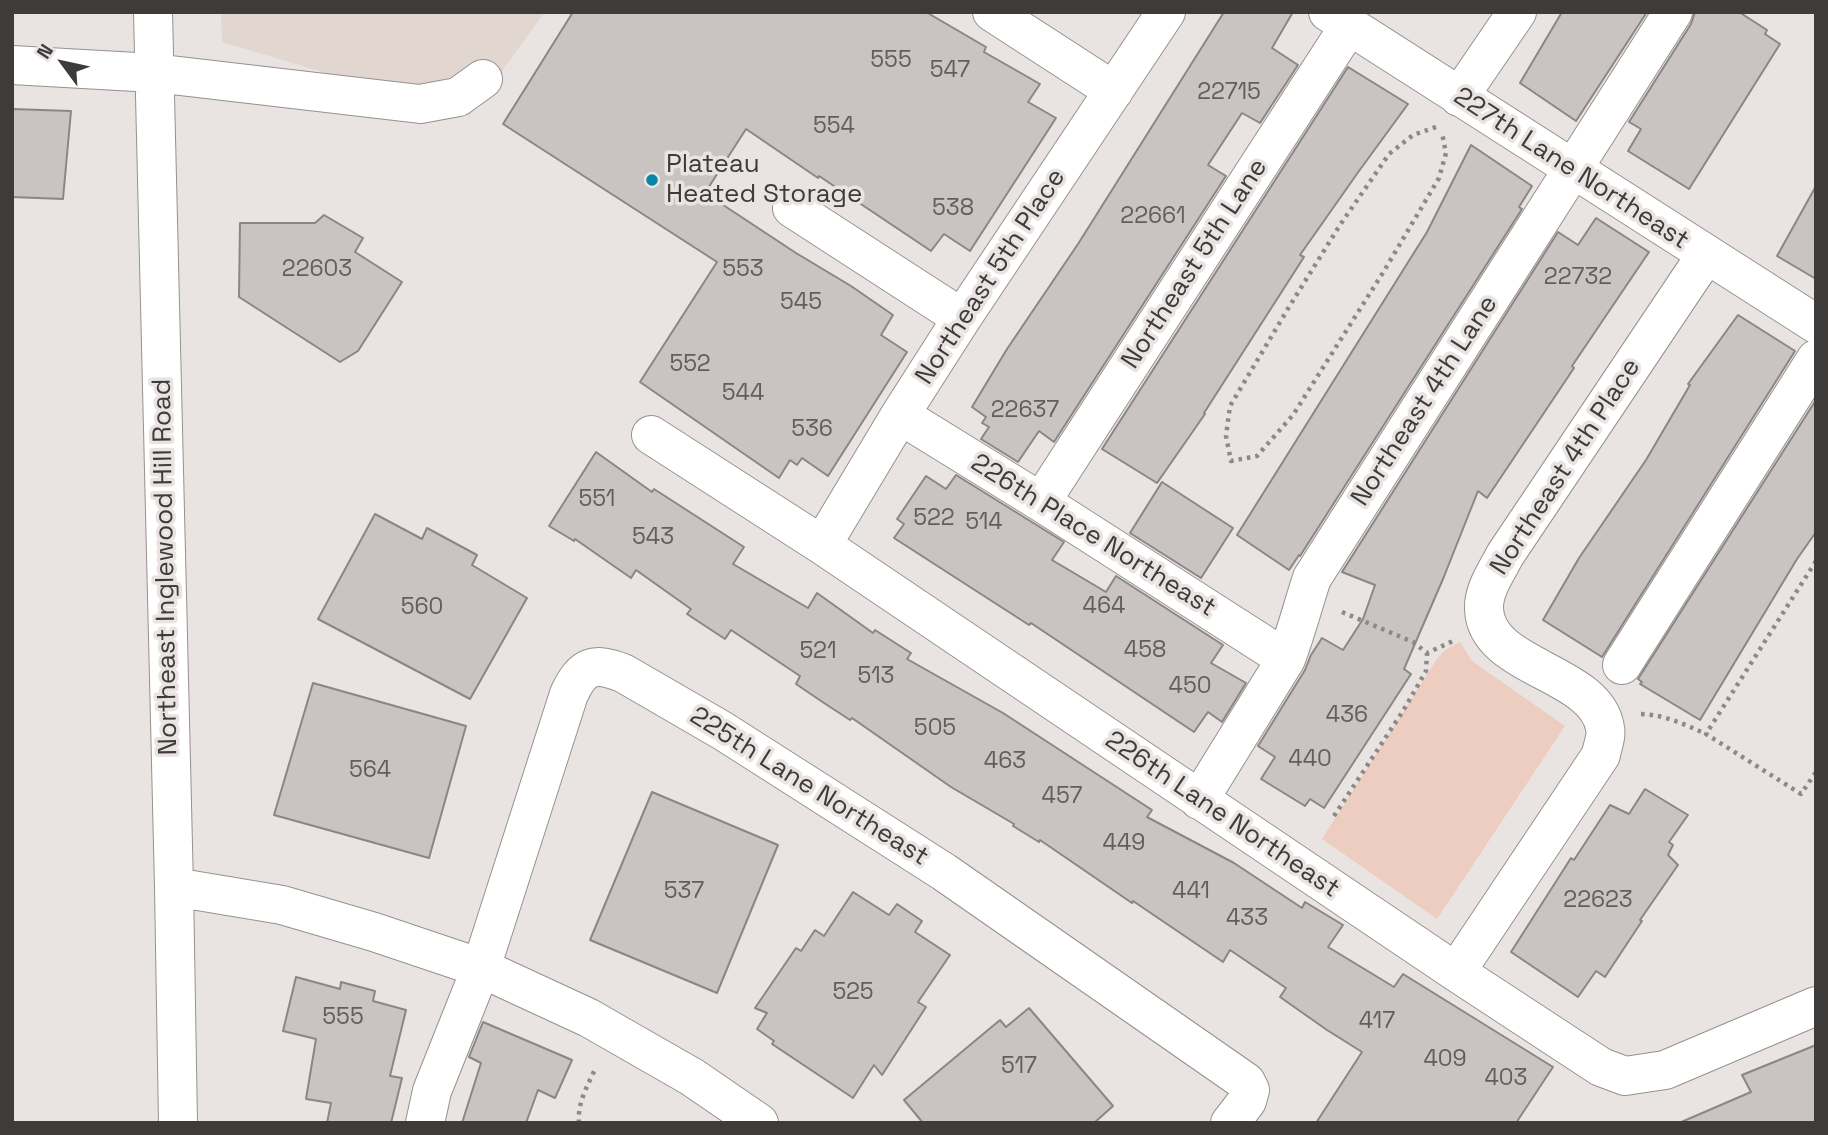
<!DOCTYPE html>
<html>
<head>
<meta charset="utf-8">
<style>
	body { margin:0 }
	#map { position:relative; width:1828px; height:1135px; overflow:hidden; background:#e9e4e2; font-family:"Space Grotesk",sans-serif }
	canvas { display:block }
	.frame { position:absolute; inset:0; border:14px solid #3e3c3b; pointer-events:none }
	.north { position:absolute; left:28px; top:28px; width:70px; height:70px; -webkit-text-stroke:5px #e9e4e2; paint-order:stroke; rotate:303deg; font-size:19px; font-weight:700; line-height:28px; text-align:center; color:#3e3c3b }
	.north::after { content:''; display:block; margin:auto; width:24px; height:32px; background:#3e3c3b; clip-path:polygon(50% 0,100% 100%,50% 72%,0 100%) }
</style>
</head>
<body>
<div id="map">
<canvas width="1828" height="1135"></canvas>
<div class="frame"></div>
<div class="north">N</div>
</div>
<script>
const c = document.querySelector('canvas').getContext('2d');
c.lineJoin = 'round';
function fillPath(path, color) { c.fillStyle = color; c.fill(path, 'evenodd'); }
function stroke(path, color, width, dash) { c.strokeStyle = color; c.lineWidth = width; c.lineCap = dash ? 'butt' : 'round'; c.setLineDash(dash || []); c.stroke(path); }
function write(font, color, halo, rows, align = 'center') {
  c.font = font + ' "Space Grotesk",sans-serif'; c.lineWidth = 7; c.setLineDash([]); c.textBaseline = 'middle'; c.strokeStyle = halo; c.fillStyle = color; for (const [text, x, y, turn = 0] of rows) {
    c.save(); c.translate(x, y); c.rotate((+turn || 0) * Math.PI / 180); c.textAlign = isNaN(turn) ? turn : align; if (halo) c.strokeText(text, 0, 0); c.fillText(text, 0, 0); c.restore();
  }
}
fillPath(new Path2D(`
	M 221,12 L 545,12 L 469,116 L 222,42 Z`), '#e2d6d0');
fillPath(new Path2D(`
	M 1460,642 L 1472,661 L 1565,726 L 1437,919 L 1322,839 L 1437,659 L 1445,650 Z`), '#eccdbf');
const building = new Path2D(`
	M 573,12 L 926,12 L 986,47 L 984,52 L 1040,84 L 1028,102 L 1056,118 L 970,251 L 944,234 L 931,251 L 819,176 L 818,178 L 746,129 L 705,193 L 796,253 L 851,286 L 893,315 L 881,335 L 907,352 L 828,476 L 802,458 L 797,465 L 790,460 L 779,478 L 640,382 L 717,262 L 503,124 Z
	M 1224,12 L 1293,12 L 1272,48 L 1298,65 L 1260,123 L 1242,113 L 1208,165 L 1226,176 L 1054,442 L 1039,431 L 1018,462 L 981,439 L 989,427 L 982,423 L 986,417 L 972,407 L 1007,349 L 1078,244 Z
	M 1562,12 L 1647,12 L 1576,121 L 1520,83 Z
	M 1695,12 L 1739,12 L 1767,30 L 1765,34 L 1780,44 L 1689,189 L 1628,151 L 1641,129 L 1629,122 L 1691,24 Z
	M 1348,67 L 1408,104 L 1359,171 L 1300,255 L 1304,257 L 1204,413 L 1205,414 L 1157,483 L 1102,449 Z
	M 12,109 L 71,111 L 63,199 L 12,197 Z
	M 1471,145 L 1532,186 L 1519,207 L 1522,209 L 1300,556 L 1299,555 L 1289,570 L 1237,535 L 1427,232 Z
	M 1816,186 L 1816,279 L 1777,256 Z
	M 324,215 L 363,238 L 355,252 L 402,282 L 358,351 L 340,362 L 239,297 L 240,223 L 315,223 Z
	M 1596,218 L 1649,252 L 1572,366 L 1574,368 L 1487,498 L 1478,491 L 1443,579 L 1404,669 L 1411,674 L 1324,808 L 1310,799 L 1305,806 L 1261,779 L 1275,757 L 1258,746 L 1305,670 L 1311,655 L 1322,638 L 1343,650 L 1363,619 L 1375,585 L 1342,572 L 1558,232 L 1578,245 Z
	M 1738,315 L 1795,351 L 1602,657 L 1543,620 L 1579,558 L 1646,460 L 1690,385 L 1688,384 Z
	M 1816,400 L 1816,532 L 1797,559 L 1700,720 L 1640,684 L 1642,682 L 1638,679 Z
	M 596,452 L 652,492 L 654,489 L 744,547 L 733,564 L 808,608 L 817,593 L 873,633 L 875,630 L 911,653 L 907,659 L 1003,713 L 1152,810 L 1147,817 L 1234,863 L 1302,908 L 1305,902 L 1343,925 L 1328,947 L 1394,987 L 1403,974 L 1553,1067 L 1516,1123 L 1316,1123 L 1362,1052 L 1327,1030 L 1280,997 L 1286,988 L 1230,950 L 1223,962 L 1133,901 L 1132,903 L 1040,840 L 1039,842 L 1013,826 L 1014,824 L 951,787 L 852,718 L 850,720 L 824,703 L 796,684 L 800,676 L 731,630 L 725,639 L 687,614 L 691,609 L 636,570 L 631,578 L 575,539 L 574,541 L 549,526 Z
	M 956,475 L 1064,542 L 1052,560 L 1106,592 L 1116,576 L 1223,645 L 1211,663 L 1246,683 L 1222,722 L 1208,712 L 1194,732 L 1031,623 L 1029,625 L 894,538 L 904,524 L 897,519 L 926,476 L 946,489 Z
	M 1162,482 L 1233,528 L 1201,578 L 1130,533 Z
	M 375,514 L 422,539 L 427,528 L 477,555 L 472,565 L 527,598 L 470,699 L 318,619 Z
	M 313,683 L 466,726 L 429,858 L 274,815 Z
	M 1645,789 L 1688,815 L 1669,842 L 1673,845 L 1668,855 L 1678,865 L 1640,920 L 1642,921 L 1605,977 L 1596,971 L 1578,997 L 1511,952 L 1571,858 L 1574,860 L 1610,805 L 1629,814 Z
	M 652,792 L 778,845 L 717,993 L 590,940 Z
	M 853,892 L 889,915 L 897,904 L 922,921 L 915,932 L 950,955 L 918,1002 L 926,1007 L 882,1075 L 874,1065 L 853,1098 L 772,1044 L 774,1041 L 757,1029 L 767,1013 L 755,1008 L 796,948 L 801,951 L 815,930 L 824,936 Z
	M 296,977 L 340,989 L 341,982 L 375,991 L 373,1001 L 406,1010 L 390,1076 L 402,1078 L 391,1123 L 327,1123 L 331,1103 L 306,1099 L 316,1039 L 283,1031 Z
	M 1029,1008 L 1113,1106 L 1094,1123 L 923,1123 L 904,1100 L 1000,1020 L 1006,1027 Z
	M 483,1022 L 572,1060 L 555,1098 L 538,1090 L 526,1123 L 462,1123 L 481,1063 L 469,1057 Z
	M 1816,1045 L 1816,1123 L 1679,1123 L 1751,1092 L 1742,1075 Z`);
fillPath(building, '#c9c4c2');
stroke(building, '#8b8684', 2);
const minor = new Path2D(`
	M 153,12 L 174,887 L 178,1123
	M 992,12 L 1114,91
	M 1328,12 L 1816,324
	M 12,65 L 154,73 L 420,104 L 458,97 L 483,79
	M 1459,97 L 1517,12
	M 792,208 L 962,318
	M 900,415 L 1041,502 L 1286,659
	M 651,435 L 822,545 L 1456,972 L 1601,1067 L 1625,1076 L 1665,1070 L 1816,1006
	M 1041,502 L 1349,26
	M 822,545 L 900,415 L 962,318 L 1166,12
	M 1622,665 L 1816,359
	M 1199,800 L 1286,659 C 1296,633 1303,605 1312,578 L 1673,12
	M 174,887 L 282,905 L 374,932 L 481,968 L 589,1018 L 692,1077 L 759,1123
	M 1456,972 L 1601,755 C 1602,747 1607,736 1605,728 C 1596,671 1486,669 1484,609 C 1483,590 1497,571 1505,555 L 1706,255
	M 425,1123 L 432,1091 L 481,968 L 569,694 C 583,665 593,662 623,673 L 723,731 L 944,872 L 1246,1082 L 1250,1090 L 1247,1101 L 1230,1123`);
stroke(minor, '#96918f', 40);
stroke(new Path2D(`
	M 1436,127 L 1413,135 L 1389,154 L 1340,225 L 1289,307 L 1230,406 L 1226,436 L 1231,461 L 1257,456 L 1293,415 L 1384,271 L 1439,178 L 1446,153 L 1442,133
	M 1816,561 L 1706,734 L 1801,794 L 1816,772
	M 1342,612 L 1413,642 L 1427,653 L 1453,641
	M 1641,714 C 1665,715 1684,724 1706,734
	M 1334,816 L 1403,711 L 1426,671 L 1427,653
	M 579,1123 C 577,1103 588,1085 596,1067`), '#8c8987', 4.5, [3.5, 5]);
stroke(minor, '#fff', 38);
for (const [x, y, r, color] of [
	[652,180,7,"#0685a9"]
]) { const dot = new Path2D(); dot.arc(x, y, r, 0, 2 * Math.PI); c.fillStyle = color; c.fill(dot); stroke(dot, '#e9e4e2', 2.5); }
write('23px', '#615e5d', null, [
	["555",891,61],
	["547",950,71],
	["22715",1229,93],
	["554",834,127],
	["538",953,209],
	["22661",1153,217],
	["22603",317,270],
	["553",743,270],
	["22732",1578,278],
	["545",801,303],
	["552",690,365],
	["544",743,394],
	["22637",1025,411],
	["536",812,430],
	["551",597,500],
	["522",934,519],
	["514",984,523],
	["543",653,538],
	["464",1104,607],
	["560",422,608],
	["458",1145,651],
	["521",818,652],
	["513",876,677],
	["450",1190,687],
	["436",1347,716],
	["505",935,729],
	["440",1310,760],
	["463",1005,762],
	["564",370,771],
	["457",1062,797],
	["449",1124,844],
	["537",684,892],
	["441",1191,892],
	["22623",1598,901],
	["433",1247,919],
	["525",853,993],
	["555",343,1018],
	["417",1377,1022],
	["409",1445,1060],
	["517",1019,1067],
	["403",1506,1079]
]);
write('26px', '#3e3c3b', '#e9e4e2', [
	["Plateau",666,165],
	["Heated Storage",666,195]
], 'left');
write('26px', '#3e3c3b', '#e9e4e2', [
	["227th Lane Northeast",1571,169,33],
	["Northeast 5th Lane",1195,264,-57],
	["Northeast 5th Place",991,277,-57],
	["Northeast 4th Lane",1425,401,-57],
	["Northeast 4th Place",1566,467,-57],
	["226th Place Northeast",1093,536,32],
	["Northeast Inglewood Hill Road",166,567,-91],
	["225th Lane Northeast",809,787,32],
	["226th Lane Northeast",1222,815,34]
]);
</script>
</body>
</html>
